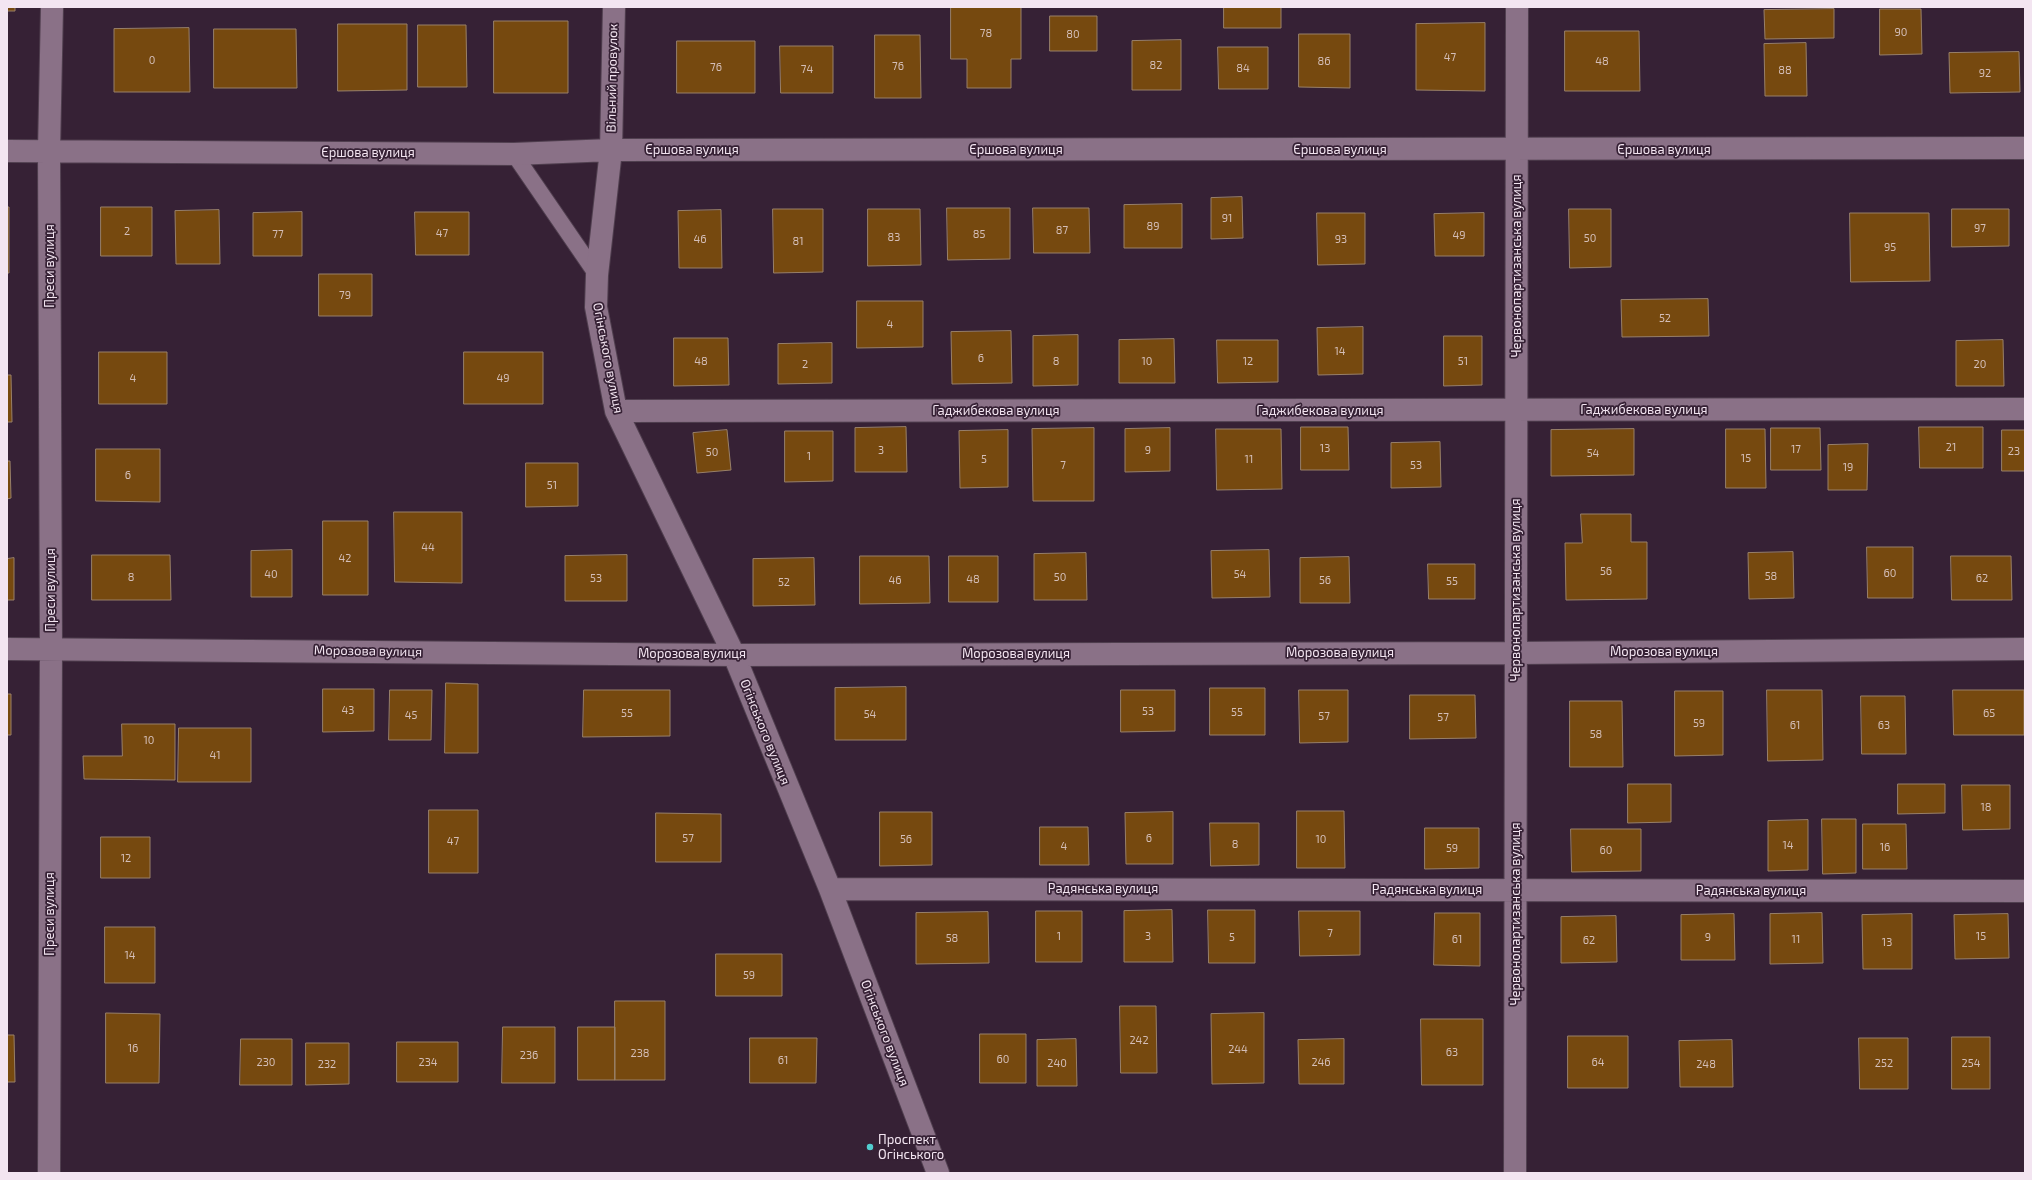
<!DOCTYPE html>
<html>
<head>
<meta charset="utf-8">
<style>
	body { margin:0 }
	#map { position:relative; width:2032px; height:1180px; overflow:hidden; background:#362135; font-family:"Exo 2",sans-serif }
	canvas { display:block }
	.frame { position:absolute; inset:0; border:8px solid #f3e5f1; pointer-events:none }
</style>
</head>
<body>
<div id="map">
<canvas width="2032" height="1180"></canvas>
<div class="frame"></div>
</div>
<script>
const c = document.querySelector('canvas').getContext('2d');
c.lineJoin = 'round';
function fillPath(path, color) { c.fillStyle = color; c.fill(path, 'evenodd'); }
function stroke(path, color, width, dash) { c.strokeStyle = color; c.lineWidth = width; c.lineCap = dash ? 'butt' : 'round'; c.setLineDash(dash || []); c.stroke(path); }
function write(font, color, halo, rows, align = 'center') {
  c.font = font + ' "Exo 2",sans-serif'; c.lineWidth = 3.5; c.setLineDash([]); c.textBaseline = 'middle'; c.strokeStyle = halo; c.fillStyle = color; for (const [text, x, y, turn = 0] of rows) {
    c.save(); c.translate(x, y); c.rotate((+turn || 0) * Math.PI / 180); c.textAlign = isNaN(turn) ? turn : align; if (halo) c.strokeText(text, 0, 0); c.fillText(text, 0, 0); c.restore();
  }
}
const building = new Path2D(`
	M 7,7 L 15,7 L 15,11 L 7,11 Z
	M 951,7 L 1021,7 L 1021,59 L 1011,59 L 1011,88 L 967,88 L 967,59 L 951,59 Z
	M 1224,7 L 1281,7 L 1281,28 L 1224,28 Z
	M 1834,9 L 1834,38 L 1765,39 L 1764,10 Z
	M 1880,9 L 1921,9 L 1922,54 L 1880,55 Z
	M 1050,16 L 1097,16 L 1097,51 L 1050,51 Z
	M 494,21 L 568,21 L 568,93 L 494,93 Z
	M 1485,23 L 1485,91 L 1416,90 L 1416,24 Z
	M 338,24 L 407,24 L 407,90 L 338,91 Z
	M 418,25 L 466,25 L 467,87 L 418,87 Z
	M 189,28 L 190,92 L 114,92 L 114,29 Z
	M 214,29 L 296,29 L 297,88 L 214,88 Z
	M 1565,31 L 1639,31 L 1640,91 L 1565,91 Z
	M 1299,34 L 1350,34 L 1350,88 L 1299,87 Z
	M 875,35 L 920,35 L 921,98 L 875,98 Z
	M 1181,40 L 1181,90 L 1132,90 L 1132,41 Z
	M 677,41 L 755,41 L 755,93 L 677,93 Z
	M 1806,43 L 1807,96 L 1765,96 L 1764,44 Z
	M 780,46 L 833,46 L 833,93 L 781,93 Z
	M 1218,47 L 1268,47 L 1268,89 L 1219,89 Z
	M 2019,52 L 2020,92 L 1950,93 L 1949,53 Z
	M 1242,197 L 1243,238 L 1211,239 L 1211,198 Z
	M 1182,204 L 1182,248 L 1124,248 L 1124,205 Z
	M 7,207 L 9,207 L 9,273 L 7,273 Z
	M 101,207 L 152,207 L 152,256 L 101,256 Z
	M 947,208 L 1010,208 L 1010,259 L 948,260 Z
	M 1033,208 L 1089,208 L 1090,253 L 1034,253 Z
	M 773,209 L 823,209 L 823,272 L 774,273 Z
	M 868,209 L 920,209 L 921,265 L 868,266 Z
	M 1569,209 L 1611,209 L 1611,267 L 1570,268 Z
	M 1952,209 L 2009,209 L 2009,246 L 1952,247 Z
	M 219,210 L 220,264 L 176,264 L 175,211 Z
	M 721,210 L 722,268 L 679,268 L 678,211 Z
	M 302,212 L 302,256 L 253,256 L 253,213 Z
	M 415,212 L 469,212 L 469,255 L 416,255 Z
	M 1317,213 L 1365,213 L 1365,264 L 1318,265 Z
	M 1484,213 L 1484,256 L 1435,256 L 1434,214 Z
	M 1850,213 L 1929,213 L 1930,281 L 1851,282 Z
	M 319,274 L 372,274 L 372,316 L 319,316 Z
	M 1708,299 L 1709,336 L 1622,337 L 1621,300 Z
	M 857,301 L 923,301 L 923,347 L 857,348 Z
	M 1363,327 L 1363,374 L 1318,375 L 1317,328 Z
	M 1011,331 L 1012,383 L 952,384 L 951,332 Z
	M 1078,335 L 1078,385 L 1033,386 L 1033,336 Z
	M 1444,336 L 1482,336 L 1482,385 L 1444,386 Z
	M 674,338 L 728,338 L 729,385 L 674,386 Z
	M 1174,339 L 1175,383 L 1119,383 L 1119,340 Z
	M 1217,340 L 1278,340 L 1278,382 L 1218,383 Z
	M 2003,340 L 2004,386 L 1956,386 L 1956,341 Z
	M 832,343 L 832,383 L 778,384 L 778,344 Z
	M 99,352 L 167,352 L 167,404 L 99,404 Z
	M 464,352 L 543,352 L 543,404 L 464,404 Z
	M 7,375 L 11,375 L 12,422 L 7,422 Z
	M 906,427 L 907,472 L 855,472 L 855,428 Z
	M 1301,427 L 1348,427 L 1349,470 L 1301,470 Z
	M 1919,427 L 1983,427 L 1983,468 L 1920,468 Z
	M 1094,428 L 1094,501 L 1033,501 L 1032,429 Z
	M 1170,428 L 1170,471 L 1125,472 L 1125,429 Z
	M 1771,428 L 1820,428 L 1821,470 L 1771,470 Z
	M 1216,429 L 1281,429 L 1282,489 L 1217,490 Z
	M 1634,429 L 1634,475 L 1551,476 L 1551,430 Z
	M 1726,429 L 1765,429 L 1766,488 L 1726,488 Z
	M 727,430 L 731,470 L 697,473 L 693,433 Z
	M 1008,430 L 1008,487 L 960,488 L 959,431 Z
	M 2002,430 L 2025,430 L 2025,471 L 2002,471 Z
	M 785,431 L 833,431 L 833,481 L 785,482 Z
	M 1440,442 L 1441,487 L 1391,488 L 1391,443 Z
	M 1868,444 L 1867,490 L 1828,490 L 1828,445 Z
	M 96,449 L 160,449 L 160,502 L 96,501 Z
	M 7,461 L 10,461 L 11,498 L 7,499 Z
	M 526,463 L 578,463 L 578,506 L 526,507 Z
	M 394,512 L 462,512 L 462,583 L 395,582 Z
	M 1581,514 L 1631,514 L 1631,542 L 1647,542 L 1647,599 L 1566,600 L 1565,543 L 1582,543 Z
	M 323,521 L 368,521 L 368,595 L 323,595 Z
	M 1867,547 L 1913,547 L 1913,598 L 1868,598 Z
	M 292,550 L 292,597 L 251,597 L 251,551 Z
	M 1269,550 L 1270,597 L 1212,598 L 1211,551 Z
	M 1793,552 L 1794,598 L 1749,599 L 1748,553 Z
	M 1086,553 L 1087,600 L 1034,600 L 1034,554 Z
	M 92,555 L 170,555 L 171,600 L 92,600 Z
	M 627,555 L 627,601 L 565,601 L 565,556 Z
	M 860,556 L 929,556 L 930,603 L 860,604 Z
	M 949,556 L 998,556 L 998,602 L 949,602 Z
	M 1951,556 L 2011,556 L 2012,600 L 1952,600 Z
	M 1349,557 L 1350,603 L 1300,603 L 1300,558 Z
	M 14,558 L 14,600 L 7,600 L 7,559 Z
	M 814,558 L 815,605 L 753,606 L 753,559 Z
	M 1428,564 L 1475,564 L 1475,599 L 1429,599 Z
	M 446,683 L 478,684 L 478,753 L 445,753 Z
	M 906,687 L 906,740 L 835,740 L 835,688 Z
	M 1210,688 L 1265,688 L 1265,735 L 1210,735 Z
	M 323,689 L 374,689 L 374,731 L 323,732 Z
	M 390,690 L 432,690 L 431,740 L 389,740 Z
	M 584,690 L 670,690 L 670,736 L 583,737 Z
	M 1121,690 L 1175,690 L 1175,731 L 1121,732 Z
	M 1299,690 L 1348,690 L 1348,742 L 1300,743 Z
	M 1767,690 L 1822,690 L 1823,760 L 1768,761 Z
	M 1953,690 L 2024,690 L 2024,735 L 1954,735 Z
	M 1675,691 L 1723,691 L 1723,755 L 1675,756 Z
	M 7,694 L 11,694 L 11,735 L 7,735 Z
	M 1410,695 L 1475,695 L 1476,738 L 1410,739 Z
	M 1861,696 L 1905,696 L 1906,754 L 1862,754 Z
	M 1570,701 L 1622,701 L 1623,767 L 1570,767 Z
	M 122,724 L 175,724 L 175,780 L 84,779 L 83,756 L 122,756 Z
	M 179,728 L 251,728 L 251,782 L 178,782 Z
	M 1628,784 L 1671,784 L 1671,822 L 1628,823 Z
	M 1898,784 L 1945,784 L 1945,813 L 1898,814 Z
	M 1962,785 L 2010,785 L 2010,829 L 1963,830 Z
	M 429,810 L 478,810 L 478,873 L 429,873 Z
	M 1297,811 L 1344,811 L 1345,868 L 1297,868 Z
	M 880,812 L 932,812 L 932,865 L 880,866 Z
	M 1173,812 L 1173,864 L 1126,864 L 1125,813 Z
	M 656,813 L 721,814 L 721,862 L 656,862 Z
	M 1822,819 L 1856,819 L 1856,873 L 1823,874 Z
	M 1808,820 L 1808,870 L 1768,871 L 1768,821 Z
	M 1210,823 L 1259,823 L 1259,865 L 1211,866 Z
	M 1863,824 L 1906,824 L 1907,869 L 1863,869 Z
	M 1040,827 L 1088,827 L 1089,865 L 1040,865 Z
	M 1425,828 L 1479,828 L 1479,868 L 1425,869 Z
	M 1571,829 L 1641,829 L 1641,871 L 1572,872 Z
	M 101,837 L 150,837 L 150,878 L 101,878 Z
	M 1172,910 L 1173,962 L 1124,962 L 1124,911 Z
	M 1208,910 L 1255,910 L 1255,963 L 1209,963 Z
	M 1036,911 L 1082,911 L 1082,962 L 1036,962 Z
	M 1299,911 L 1360,911 L 1360,955 L 1300,956 Z
	M 988,912 L 989,963 L 916,964 L 916,913 Z
	M 1435,913 L 1480,913 L 1480,966 L 1434,965 Z
	M 1822,913 L 1823,963 L 1770,964 L 1770,914 Z
	M 1734,914 L 1735,960 L 1681,960 L 1681,915 Z
	M 1912,914 L 1912,969 L 1863,969 L 1862,915 Z
	M 2008,914 L 2009,958 L 1955,959 L 1954,915 Z
	M 1616,916 L 1617,962 L 1561,963 L 1561,917 Z
	M 105,927 L 155,927 L 155,983 L 105,983 Z
	M 716,954 L 782,954 L 782,996 L 716,996 Z
	M 615,1001 L 665,1001 L 665,1080 L 615,1080 Z
	M 1120,1006 L 1156,1006 L 1157,1073 L 1121,1073 Z
	M 106,1013 L 160,1014 L 159,1083 L 106,1083 Z
	M 1264,1013 L 1264,1083 L 1212,1084 L 1211,1014 Z
	M 1421,1019 L 1483,1019 L 1483,1085 L 1422,1085 Z
	M 503,1027 L 555,1027 L 555,1083 L 502,1083 Z
	M 578,1027 L 615,1027 L 615,1080 L 578,1080 Z
	M 980,1034 L 1026,1034 L 1026,1083 L 980,1083 Z
	M 7,1035 L 14,1035 L 15,1082 L 7,1082 Z
	M 1568,1036 L 1628,1036 L 1628,1088 L 1568,1088 Z
	M 1952,1037 L 1990,1037 L 1990,1089 L 1952,1089 Z
	M 750,1038 L 817,1038 L 816,1083 L 750,1083 Z
	M 1859,1038 L 1908,1038 L 1908,1089 L 1860,1089 Z
	M 241,1039 L 292,1039 L 292,1085 L 240,1085 Z
	M 1076,1039 L 1077,1086 L 1037,1086 L 1037,1040 Z
	M 1344,1039 L 1344,1084 L 1299,1084 L 1298,1040 Z
	M 1732,1040 L 1733,1087 L 1680,1087 L 1679,1041 Z
	M 397,1042 L 458,1042 L 458,1082 L 397,1082 Z
	M 306,1043 L 349,1043 L 349,1084 L 306,1085 Z`);
fillPath(building, '#76490f');
stroke(building, '#988069', 1);
const service = new Path2D(`
	M 514,154 L 597,275`);
const minor = new Path2D(`
	M 614,7 L 611,150 L 597,275 L 596,307 L 616,411 L 734,655 L 830,889 L 938,1173
	M 7,151 L 514,154 L 611,150 L 2025,148
	M 616,411 L 2025,409
	M 7,649 L 734,655 L 1516,653 L 2025,649
	M 830,889 L 2025,891
	M 49,1173 L 51,648 L 49,151 L 52,7
	M 1515,1173 L 1517,7`);
stroke(service, '#503f4f', 18);
stroke(minor, '#503f4f', 24);
stroke(service, '#8a7187', 16);
stroke(minor, '#8a7187', 22);
for (const [x, y, r, color] of [
	[870,1147,4,"#52cdcf"]
]) { const dot = new Path2D(); dot.arc(x, y, r, 0, 2 * Math.PI); c.fillStyle = color; c.fill(dot); stroke(dot, '#362135', 1.5); }
write('11px', '#d4beb8', null, [
	["90",1901,32],
	["78",986,33],
	["80",1073,34],
	["47",1450,57],
	["0",152,60],
	["86",1324,61],
	["48",1602,61],
	["82",1156,65],
	["76",898,66],
	["76",716,67],
	["84",1243,68],
	["74",807,69],
	["88",1785,70],
	["92",1985,73],
	["91",1227,218],
	["89",1153,226],
	["97",1980,228],
	["87",1062,230],
	["2",127,231],
	["47",442,233],
	["77",278,234],
	["85",979,234],
	["49",1459,235],
	["83",894,237],
	["50",1590,238],
	["46",700,239],
	["93",1341,239],
	["81",798,241],
	["95",1890,247],
	["79",345,295],
	["52",1665,318],
	["4",890,324],
	["14",1340,351],
	["6",981,358],
	["48",701,361],
	["8",1056,361],
	["10",1147,361],
	["12",1248,361],
	["51",1463,361],
	["2",805,364],
	["20",1980,364],
	["4",133,378],
	["49",503,378],
	["21",1951,447],
	["13",1325,448],
	["17",1796,449],
	["3",881,450],
	["9",1148,450],
	["23",2014,451],
	["50",712,452],
	["54",1593,453],
	["1",809,456],
	["15",1746,458],
	["5",984,459],
	["11",1249,459],
	["7",1063,465],
	["53",1416,465],
	["19",1848,467],
	["6",128,475],
	["51",552,485],
	["44",428,547],
	["42",345,558],
	["56",1606,571],
	["60",1890,573],
	["40",271,574],
	["54",1240,574],
	["58",1771,576],
	["8",131,577],
	["50",1060,577],
	["53",596,578],
	["62",1982,578],
	["48",973,579],
	["46",895,580],
	["56",1325,580],
	["55",1452,581],
	["52",784,582],
	["43",348,710],
	["53",1148,711],
	["55",1237,712],
	["55",627,713],
	["65",1989,713],
	["54",870,714],
	["45",411,715],
	["57",1324,716],
	["57",1443,717],
	["59",1699,723],
	["61",1795,725],
	["63",1884,725],
	["58",1596,734],
	["10",149,740],
	["41",215,755],
	["18",1986,807],
	["57",688,838],
	["6",1149,838],
	["56",906,839],
	["10",1321,839],
	["47",453,841],
	["8",1235,844],
	["14",1788,845],
	["4",1064,846],
	["16",1885,847],
	["59",1452,848],
	["60",1606,850],
	["12",126,858],
	["7",1330,933],
	["1",1059,936],
	["3",1148,936],
	["15",1981,936],
	["5",1232,937],
	["9",1708,937],
	["58",952,938],
	["61",1457,939],
	["11",1796,939],
	["62",1589,940],
	["13",1887,942],
	["14",130,955],
	["59",749,975],
	["242",1139,1040],
	["16",133,1048],
	["244",1238,1049],
	["63",1452,1052],
	["238",640,1053],
	["236",529,1055],
	["60",1003,1059],
	["61",783,1060],
	["230",266,1062],
	["234",428,1062],
	["246",1321,1062],
	["64",1598,1062],
	["240",1057,1063],
	["252",1884,1063],
	["254",1971,1063],
	["232",327,1064],
	["248",1706,1064]
]);
write('13px', '#f3e5f1', '#362135', [
	["Вільний провулок",612,78,-89],
	["Єршова вулиця",692,150],
	["Єршова вулиця",1016,150],
	["Єршова вулиця",1340,150],
	["Єршова вулиця",1664,150],
	["Єршова вулиця",368,153],
	["Преси вулиця",50,266,-90],
	["Червонопартизанська вулиця",1517,266,-90],
	["Огінського вулиця",608,358,79],
	["Гаджибекова вулиця",1644,410],
	["Гаджибекова вулиця",996,411],
	["Гаджибекова вулиця",1320,411],
	["Преси вулиця",51,590,-90],
	["Червонопартизанська вулиця",1516,590,-90],
	["Морозова вулиця",368,651,1],
	["Морозова вулиця",1664,652],
	["Морозова вулиця",1340,653],
	["Морозова вулиця",692,654],
	["Морозова вулиця",1016,654],
	["Огінського вулиця",765,732,68],
	["Радянська вулиця",1103,889],
	["Радянська вулиця",1427,890],
	["Радянська вулиця",1751,891],
	["Преси вулиця",50,914,-90],
	["Червонопартизанська вулиця",1516,914,-90],
	["Огінського вулиця",885,1033,69]
]);
write('13px', '#f3e5f1', '#362135', [
	["Проспект",878,1140],
	["Огінського",878,1155]
], 'left');
</script>
</body>
</html>
